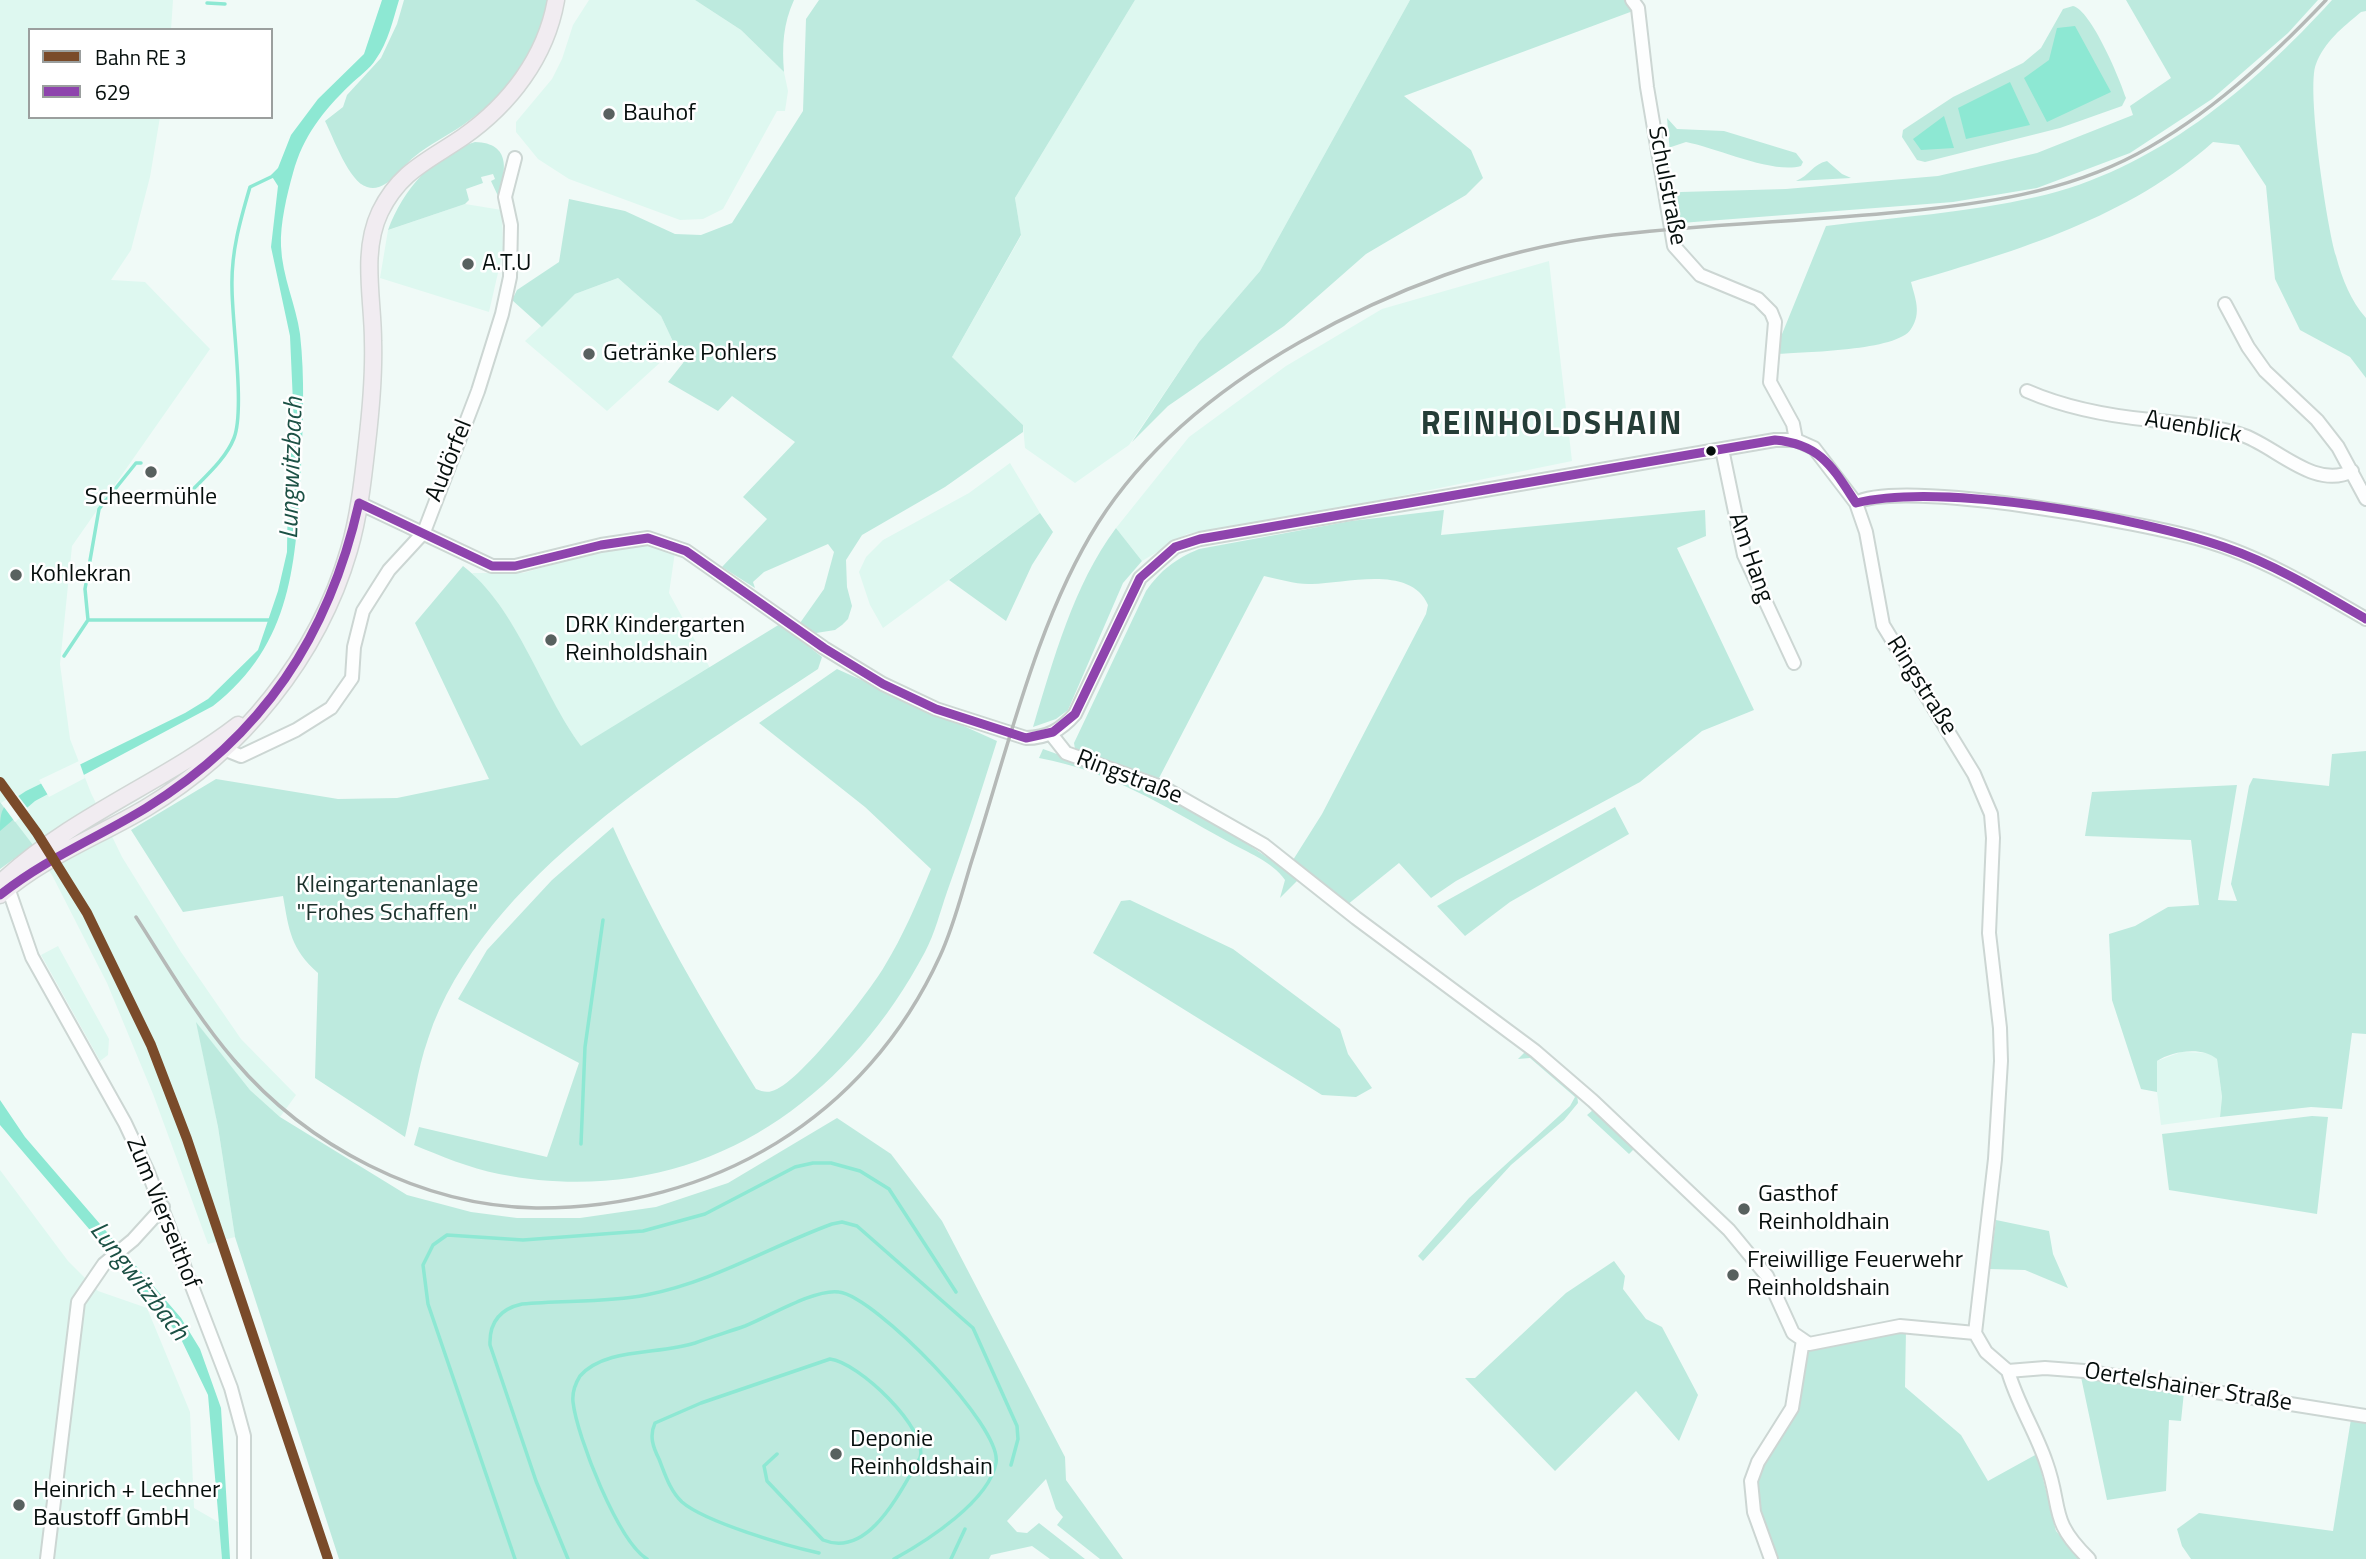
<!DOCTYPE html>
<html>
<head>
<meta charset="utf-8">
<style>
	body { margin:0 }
	#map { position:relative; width:2366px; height:1559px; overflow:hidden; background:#f0faf7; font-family:"Titillium Web",sans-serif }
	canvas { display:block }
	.legend { position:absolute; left:28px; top:28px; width:245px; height:91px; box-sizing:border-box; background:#fff; border:2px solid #9b9f9e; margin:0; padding:9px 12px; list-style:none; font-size:21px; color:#060f0d }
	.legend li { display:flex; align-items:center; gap:14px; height:35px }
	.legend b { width:35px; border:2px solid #9b9f9e }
</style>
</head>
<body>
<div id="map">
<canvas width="2366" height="1559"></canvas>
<ul class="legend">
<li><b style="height:9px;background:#7a4b2a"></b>Bahn RE 3</li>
<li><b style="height:9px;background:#8e44ad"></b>629</li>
</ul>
</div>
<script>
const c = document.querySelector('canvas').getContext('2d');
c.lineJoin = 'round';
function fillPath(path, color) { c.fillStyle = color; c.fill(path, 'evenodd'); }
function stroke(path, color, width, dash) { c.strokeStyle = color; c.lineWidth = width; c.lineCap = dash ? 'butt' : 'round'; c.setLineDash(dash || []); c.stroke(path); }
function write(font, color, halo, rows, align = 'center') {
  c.font = font + ' "Titillium Web",sans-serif'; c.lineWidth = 5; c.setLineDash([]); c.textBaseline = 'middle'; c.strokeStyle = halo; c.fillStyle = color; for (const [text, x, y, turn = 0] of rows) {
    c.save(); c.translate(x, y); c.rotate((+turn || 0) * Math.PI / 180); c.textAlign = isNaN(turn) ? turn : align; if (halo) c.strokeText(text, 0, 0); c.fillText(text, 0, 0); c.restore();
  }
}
fillPath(new Path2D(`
	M 0,0 L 173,0 L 171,30 L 30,30 L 30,117 L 160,117 L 150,177 L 131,250 L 111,280 L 145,282 L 210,349 L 72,546 L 60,664 L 70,739 L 91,793 L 122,857 L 181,952 L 241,1039 L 296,1095 L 280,1117 L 250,1090 L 197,1024 L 218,1127 L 235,1237 L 208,1244 L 153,1094 L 107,983 L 52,875 L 0,802 Z
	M 589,0 L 695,0 L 741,30 L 784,72 L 788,91 L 785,111 L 777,111 L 723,209 L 703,219 L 680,220 L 569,179 L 538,159 L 516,132 L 516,122 L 552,79 L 562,59 L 573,25 Z
	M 1135,0 L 1410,0 L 1260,271 L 1199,342 L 1129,445 L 1075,483 L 1025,448 L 1023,425 L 952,357 L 1021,236 L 1015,198 Z
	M 465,204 L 502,210 L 503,251 L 489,312 L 380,278 L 388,230 Z
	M 1549,261 L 1572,461 L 1376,501 L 1187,534 L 1142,561 L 1116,528 L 1189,437 L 1286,366 L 1382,309 Z
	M 618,278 L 661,316 L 676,348 L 607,411 L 525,341 L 575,294 Z
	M 1010,463 L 1040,513 L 883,628 L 870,605 L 859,572 L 866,557 L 883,540 L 969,493 Z
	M 643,545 L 675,552 L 669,593 L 710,668 L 581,747 L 567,728 L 509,621 L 472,573 L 523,573 L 600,551 Z
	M 58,946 L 109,1039 L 108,1055 L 100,1061 L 41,955 Z
	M 2181,1052 L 2211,1053 L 2217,1059 L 2222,1097 L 2220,1117 L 2161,1125 L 2155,1075 L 2157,1061 Z
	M 0,1170 L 68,1261 L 98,1291 L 147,1308 L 190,1412 L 194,1508 L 220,1523 L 222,1559 L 0,1559 Z`), '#def8f0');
fillPath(new Path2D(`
	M 404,0 L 548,0 C 536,53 508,94 463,125 C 447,136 430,144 414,157 C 401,167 387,193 367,187 C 349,182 333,137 325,121 L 343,107 L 347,95 L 381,58 L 397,24 Z
	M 695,0 L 794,0 C 783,24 782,46 784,72 L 741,30 Z
	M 819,0 L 1135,0 L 1015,198 L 1021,235 L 952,357 L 1023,425 L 1023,432 L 945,487 L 862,535 L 846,560 L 847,587 L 852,606 L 848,619 L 842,625 L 835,630 L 816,633 L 800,623 L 824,589 L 834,552 L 828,544 L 764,572 L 753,582 L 755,588 L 722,567 L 767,519 L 743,497 L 795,442 L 732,396 L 718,411 L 668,382 L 683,363 L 661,316 L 618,278 L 575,294 L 542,327 L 512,300 L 517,290 L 559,262 L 569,199 L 625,211 L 675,234 L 701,235 L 732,223 L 803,111 L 806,19 Z
	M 1410,0 L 1624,0 L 1633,11 L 1404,96 L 1471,150 L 1483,178 L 1466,195 L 1366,254 L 1284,326 L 1168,406 L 1132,442 L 1199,342 L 1260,271 Z
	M 2126,0 L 2318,0 L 2288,33 L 2212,99 L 2130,153 L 2037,188 L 1953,202 L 1681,223 L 1677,193 L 1681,192 L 1786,189 L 1938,176 L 2037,153 L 2133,115 L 2130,106 L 2171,78 Z
	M 2332,0 L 2366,0 L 2366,11 L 2361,12 C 2342,28 2325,41 2316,64 C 2306,88 2327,227 2336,256 C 2342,279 2351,301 2366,318 L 2366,378 L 2350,357 L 2300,330 L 2275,279 L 2266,186 L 2239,145 L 2213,142 C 2130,217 2017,251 1911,282 C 1915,298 1922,313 1911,329 C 1898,351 1803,352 1777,354 L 1780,339 L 1826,226 C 1896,217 1967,213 2036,197 C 2154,171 2253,87 2332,0 Z
	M 2073,6 C 2091,10 2120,79 2126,98 L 2122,106 L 2060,128 L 1925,162 L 1917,160 L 1902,137 L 1903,130 L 1953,97 L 2023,63 L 2041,48 L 2063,9 Z
	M 1667,118 L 1677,129 L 1724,131 L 1796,153 L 1803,162 L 1801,166 C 1772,174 1717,148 1686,142 L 1671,147 L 1670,153 Z
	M 475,142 C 512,143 506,172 498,196 L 491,181 L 495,179 L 493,174 L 481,177 L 483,183 L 466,189 L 469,200 L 465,204 L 388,230 C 403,190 433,154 475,142 Z
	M 1827,161 L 1842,174 L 1851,178 L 1796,181 C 1809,176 1813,164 1827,161 Z
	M 1444,510 L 1441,535 L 1705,510 L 1706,536 L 1677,548 L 1754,710 L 1702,731 L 1640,782 L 1456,881 L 1431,898 L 1399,863 L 1347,905 L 1293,860 L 1322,814 L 1426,614 L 1428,605 C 1410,564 1345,584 1312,584 C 1297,585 1279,579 1264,576 L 1158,780 L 1075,749 L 1074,743 L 1146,591 C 1161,570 1175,559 1199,549 L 1351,521 Z
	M 1040,513 L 1053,532 L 1032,565 L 1006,621 L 949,580 Z
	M 1116,528 L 1142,561 L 1123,583 L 1068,710 L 1056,719 L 1033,727 C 1054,658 1073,586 1116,528 Z
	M 463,566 C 517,607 541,692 581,746 L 780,624 L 822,657 L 818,669 C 682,759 482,876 428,1039 C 417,1070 413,1105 405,1137 L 315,1078 L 318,973 C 291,949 289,931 283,896 L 183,912 L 131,830 L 216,779 L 338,799 L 397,798 L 489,779 L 415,623 Z
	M 837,669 L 997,741 C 981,792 965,842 947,892 C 940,912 935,933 925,952 C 839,1114 685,1211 499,1174 C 469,1168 441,1156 414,1145 L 419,1127 L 547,1157 L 579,1063 L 458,999 L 487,950 L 552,880 L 613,827 C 654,919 703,1004 756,1089 C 761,1091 766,1093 772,1091 C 797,1086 870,991 884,967 C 903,936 917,903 931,869 L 865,807 L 759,723 Z
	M 1043,749 C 1137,782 1219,818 1298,880 L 1280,898 L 1285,880 C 1272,861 1246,852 1227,841 C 1165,807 1111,771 1039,758 Z
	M 2366,751 L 2366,1034 L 2352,1033 L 2342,1109 L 2311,1107 L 2220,1117 L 2222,1097 L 2217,1059 C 2202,1046 2172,1051 2157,1061 L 2157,1092 L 2141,1089 L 2112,1000 L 2109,934 L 2135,926 L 2168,907 L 2199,905 L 2191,840 L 2085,836 L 2092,792 L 2237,785 L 2218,900 L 2237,901 L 2231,884 L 2249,786 L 2253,778 L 2329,786 L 2332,754 Z
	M 0,802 L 33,845 L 0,869 Z
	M 1615,807 L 1629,834 L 1510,902 L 1465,936 L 1437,906 Z
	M 1130,900 L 1233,949 L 1340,1029 L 1348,1054 L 1372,1088 L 1356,1097 L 1322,1095 L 1093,953 L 1121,901 Z
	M 196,1022 L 250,1090 L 280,1117 L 407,1195 L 471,1212 L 517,1218 L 580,1218 L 656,1207 L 728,1183 L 837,1118 L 891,1154 L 942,1221 L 1065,1457 L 1066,1480 L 1123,1559 L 1100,1559 L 1057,1525 L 1063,1517 L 1056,1509 L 1046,1479 L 1007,1521 L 1017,1532 L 1027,1533 L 1039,1523 L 1085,1559 L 1050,1559 L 1032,1546 L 991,1555 L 989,1559 L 339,1559 L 235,1237 L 218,1127 Z
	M 1526,1051 L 1577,1094 L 1578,1103 L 1564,1120 L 1511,1165 L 1423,1261 L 1418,1256 L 1469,1198 L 1570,1106 L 1575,1097 L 1530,1058 L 1518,1059 Z
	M 1593,1110 L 1634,1149 L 1629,1154 L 1587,1115 Z
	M 2312,1116 L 2328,1117 L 2317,1214 L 2169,1190 L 2162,1134 Z
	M 1996,1220 L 2049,1231 L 2053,1254 L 2068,1288 L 2025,1270 L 1989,1269 Z
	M 1614,1261 L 1625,1276 L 1623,1289 L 1646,1319 L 1662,1327 L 1698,1395 L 1679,1441 L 1636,1391 L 1555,1471 L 1465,1378 L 1475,1378 L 1566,1293 Z
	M 1906,1330 L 1905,1387 L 1961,1435 L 1988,1481 L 2037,1454 L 2056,1531 L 2081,1559 L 1776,1559 L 1755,1496 L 1759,1470 L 1797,1408 L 1807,1353 L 1811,1349 Z
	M 2081,1377 L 2184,1392 L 2181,1421 L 2169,1420 L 2166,1491 L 2107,1500 Z
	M 2351,1419 L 2366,1421 L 2366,1559 L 2191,1559 L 2182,1546 L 2177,1529 L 2199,1513 L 2333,1531 Z`), '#bdeade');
fillPath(new Path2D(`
	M 382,0 L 399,0 C 393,20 388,42 376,59 C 370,69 358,77 350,85 C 323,111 303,136 293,173 C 287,194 280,224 281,246 C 282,276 296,305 300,334 C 305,378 303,424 301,467 C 296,561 293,644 213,706 L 35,801 L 0,831 C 0,804 5,805 26,791 L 185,713 L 208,699 L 258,650 L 278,591 L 287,552 L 288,478 L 294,425 L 290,336 L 271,247 L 278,186 L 271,175 L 278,168 L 291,135 L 318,99 L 364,54 Z
	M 2075,26 L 2111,92 L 2047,122 L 2024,78 L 2049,60 L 2057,28 Z
	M 2010,82 L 2030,125 L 1966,139 L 1958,108 Z
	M 1944,116 L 1954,148 L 1921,150 L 1913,139 Z
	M 0,1100 L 25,1137 L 181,1318 L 200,1349 L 221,1408 L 230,1559 L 222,1559 L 208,1395 L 180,1337 L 161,1313 L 0,1125 Z`), '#8de8d3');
fillPath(new Path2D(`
	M 79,761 L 85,778 L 49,797 L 39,780 Z
	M 16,793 L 29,810 L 15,822 L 1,803 Z`), '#f0faf7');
stroke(new Path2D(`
	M 207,3 L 225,4
	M 186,497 C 202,479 225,461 234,438 C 245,410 232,322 232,288 C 231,252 240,221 250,187 L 273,176
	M 88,620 L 271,620
	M 64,656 L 88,620 L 85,589 L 99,509 L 136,463 L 141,463
	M 581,1144 L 585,1047 L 603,920
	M 777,1454 L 764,1466 L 767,1481 L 823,1540 C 870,1559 901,1489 920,1458 C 929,1429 858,1362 830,1359 L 701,1403 L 655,1423 C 649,1436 653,1447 659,1459 C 665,1474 670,1491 682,1502 C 705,1522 787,1546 819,1553
	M 515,1559 L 428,1304 L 423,1265 L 433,1245 L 447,1235 L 523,1240 L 643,1231 L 705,1214 L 795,1167 L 813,1163 L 831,1163 L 860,1171 L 889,1189 L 956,1292
	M 568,1559 L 536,1481 L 490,1345 C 489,1322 500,1309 522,1304 C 563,1300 605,1303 646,1295 C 713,1282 769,1247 832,1224 L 842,1222 L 857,1226 L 973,1328 L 1017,1426 L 1018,1439 L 1011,1465
	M 647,1559 C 618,1541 577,1437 573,1402 C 572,1392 575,1384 580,1376 C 606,1347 659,1355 695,1343 C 711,1337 728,1332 745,1326 C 768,1317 816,1288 839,1292 C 876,1297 1003,1427 996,1463 C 989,1501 927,1541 894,1559
	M 951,1559 L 965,1529`), '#8de8d3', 3.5);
const minor = new Path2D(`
	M 1632,0 L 1638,8 L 1647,87 L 1674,246 L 1700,275 L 1758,299 L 1771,312 L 1775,322 L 1770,382 L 1793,424 L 1796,440
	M 2225,304 L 2248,347 L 2265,371 L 2317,420 L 2338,447 L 2366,499
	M 2027,391 C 2066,408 2109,416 2151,420 C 2182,424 2216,425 2245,436 C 2277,448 2316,490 2352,471
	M 1722,449 L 1744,555 L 1794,663
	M 359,503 L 492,566 L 515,566 L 601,545 L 648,538 L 686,551 L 824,648 L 883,684 L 936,709 L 1026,738 C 1047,738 1061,730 1075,714 L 1140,578 L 1175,547 L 1200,539 L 1775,440 L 1796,440 L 1814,448 L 1856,503 L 1866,532 L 1883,625 L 1974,774 L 1991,814 L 1993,838 L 1989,933 L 2000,1028 L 2001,1061 L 1995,1159 L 1975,1333
	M 1856,503 C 1899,478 2148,523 2203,540 C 2260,556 2315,589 2366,619
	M 1051,734 L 1066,753 L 1164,788 L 1264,845 L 1356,918 L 1535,1051 L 1593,1101 L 1729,1230 L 1767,1276 L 1793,1333 L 1809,1344 L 1900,1326 L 1975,1333 L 1986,1352 L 2008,1371
	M 226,750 L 241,756 L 296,730 L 331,708 L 352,678 L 354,647 L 363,611 L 389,570 L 424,532 L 478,391 L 502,314 L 510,277 L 511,225 L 505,197 L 515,158
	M 6,882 L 32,957 L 125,1123 L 148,1172 L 231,1388 L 244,1436 L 244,1559
	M 2008,1371 L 2045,1368 L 2084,1371 L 2366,1416
	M 2008,1371 C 2017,1403 2035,1430 2046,1462 C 2063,1509 2048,1519 2089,1559
	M 47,1559 L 78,1302 L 104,1264 L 133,1240 L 163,1207
	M 1771,1559 L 1754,1512 L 1751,1481 L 1758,1462 L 1792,1408 L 1803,1340`);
const major = new Path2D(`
	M 6,878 C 75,815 164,782 238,725
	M 0,895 C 43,857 97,837 146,808 C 241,751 318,657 349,550 C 359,516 363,479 367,443 C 371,409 374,375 373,341 C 373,299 361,252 380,212 C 400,171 428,161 463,137 C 510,104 546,57 556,0`);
stroke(minor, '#ccd6d3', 16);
stroke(major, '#d1d7d5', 19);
stroke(minor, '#fdfefe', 12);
stroke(major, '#f1ecf1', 16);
stroke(new Path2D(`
	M 136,917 C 167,965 196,1016 234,1060 C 307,1146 421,1206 536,1208 C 712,1209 866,1118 940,956 C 954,926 962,892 972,860 C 1007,752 1037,619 1098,523 C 1147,446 1221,387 1300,342 C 1391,290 1494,251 1598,237 C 1698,224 1800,222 1900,212 C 1981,204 2064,193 2137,154 C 2208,116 2271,58 2326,0`), '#b5b9b7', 3.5);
stroke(new Path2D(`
	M 359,503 L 492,566 L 515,566 L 601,545 L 648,538 L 686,551 L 824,648 L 883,684 L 936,709 L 1026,738 L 1053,732 L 1075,714 L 1140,578 L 1175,547 L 1200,539 L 1775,440 C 1821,444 1833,468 1856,503
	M 1856,503 C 1941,482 2139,517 2224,547 C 2274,564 2320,592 2366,619
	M 0,895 C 45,859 97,838 146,808 C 263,736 329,636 359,503`), '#8e44ad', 9);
stroke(new Path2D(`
	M 0,782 L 37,833 L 87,913 L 151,1045 L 187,1139 L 328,1559`), '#7a4b2a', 10);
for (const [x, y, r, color] of [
	[609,114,7,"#58615f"],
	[468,264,7,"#58615f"],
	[589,354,7,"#58615f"],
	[1711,451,6,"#060f0d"],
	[151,472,7,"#58615f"],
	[16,575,7,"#58615f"],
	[551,640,7,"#58615f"],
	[1744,1209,7,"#58615f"],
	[1733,1275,7,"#58615f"],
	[836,1454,7,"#58615f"],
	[19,1505,7,"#58615f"]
]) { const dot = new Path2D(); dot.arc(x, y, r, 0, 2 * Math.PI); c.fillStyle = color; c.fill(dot); stroke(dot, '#fff', 2.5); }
write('24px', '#060f0d', '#fff', [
	["Bauhof",623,114],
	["A.T.U",482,264],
	["Getränke Pohlers",603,354],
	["Scheermühle",151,498,"center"],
	["Kohlekran",30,575],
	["DRK Kindergarten",565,626],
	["Reinholdshain",565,654],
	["Gasthof",1758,1195],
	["Reinholdhain",1758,1223],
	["Freiwillige Feuerwehr",1747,1261],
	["Reinholdshain",1747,1289],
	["Deponie",850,1440],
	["Reinholdshain",850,1468],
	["Heinrich + Lechner",33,1491],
	["Baustoff GmbH",33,1519]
], 'left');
write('24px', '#060f0d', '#fff', [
	["Schulstraße",1666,186,79],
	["Auenblick",2193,428,10],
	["Audörfel",450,461,-68],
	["Am Hang",1750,558,71],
	["Ringstraße",1921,686,58],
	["Ringstraße",1129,778,21],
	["Zum Vierseithof",162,1213,68],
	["Oertelshainer Straße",2188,1388,9]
]);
write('24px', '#1c322c', '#fff', [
	["Kleingartenanlage",387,886],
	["\"Frohes Schaffen\"",387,914]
]);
write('italic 26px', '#1c5145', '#fff', [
	["Lungwitzbach",293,468,-88],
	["Lungwitzbach",138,1282,52]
]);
c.letterSpacing = '2px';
write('bold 32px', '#253d37', '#fff', [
	["REINHOLDSHAIN",1552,426]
]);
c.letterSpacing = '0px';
</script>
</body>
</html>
